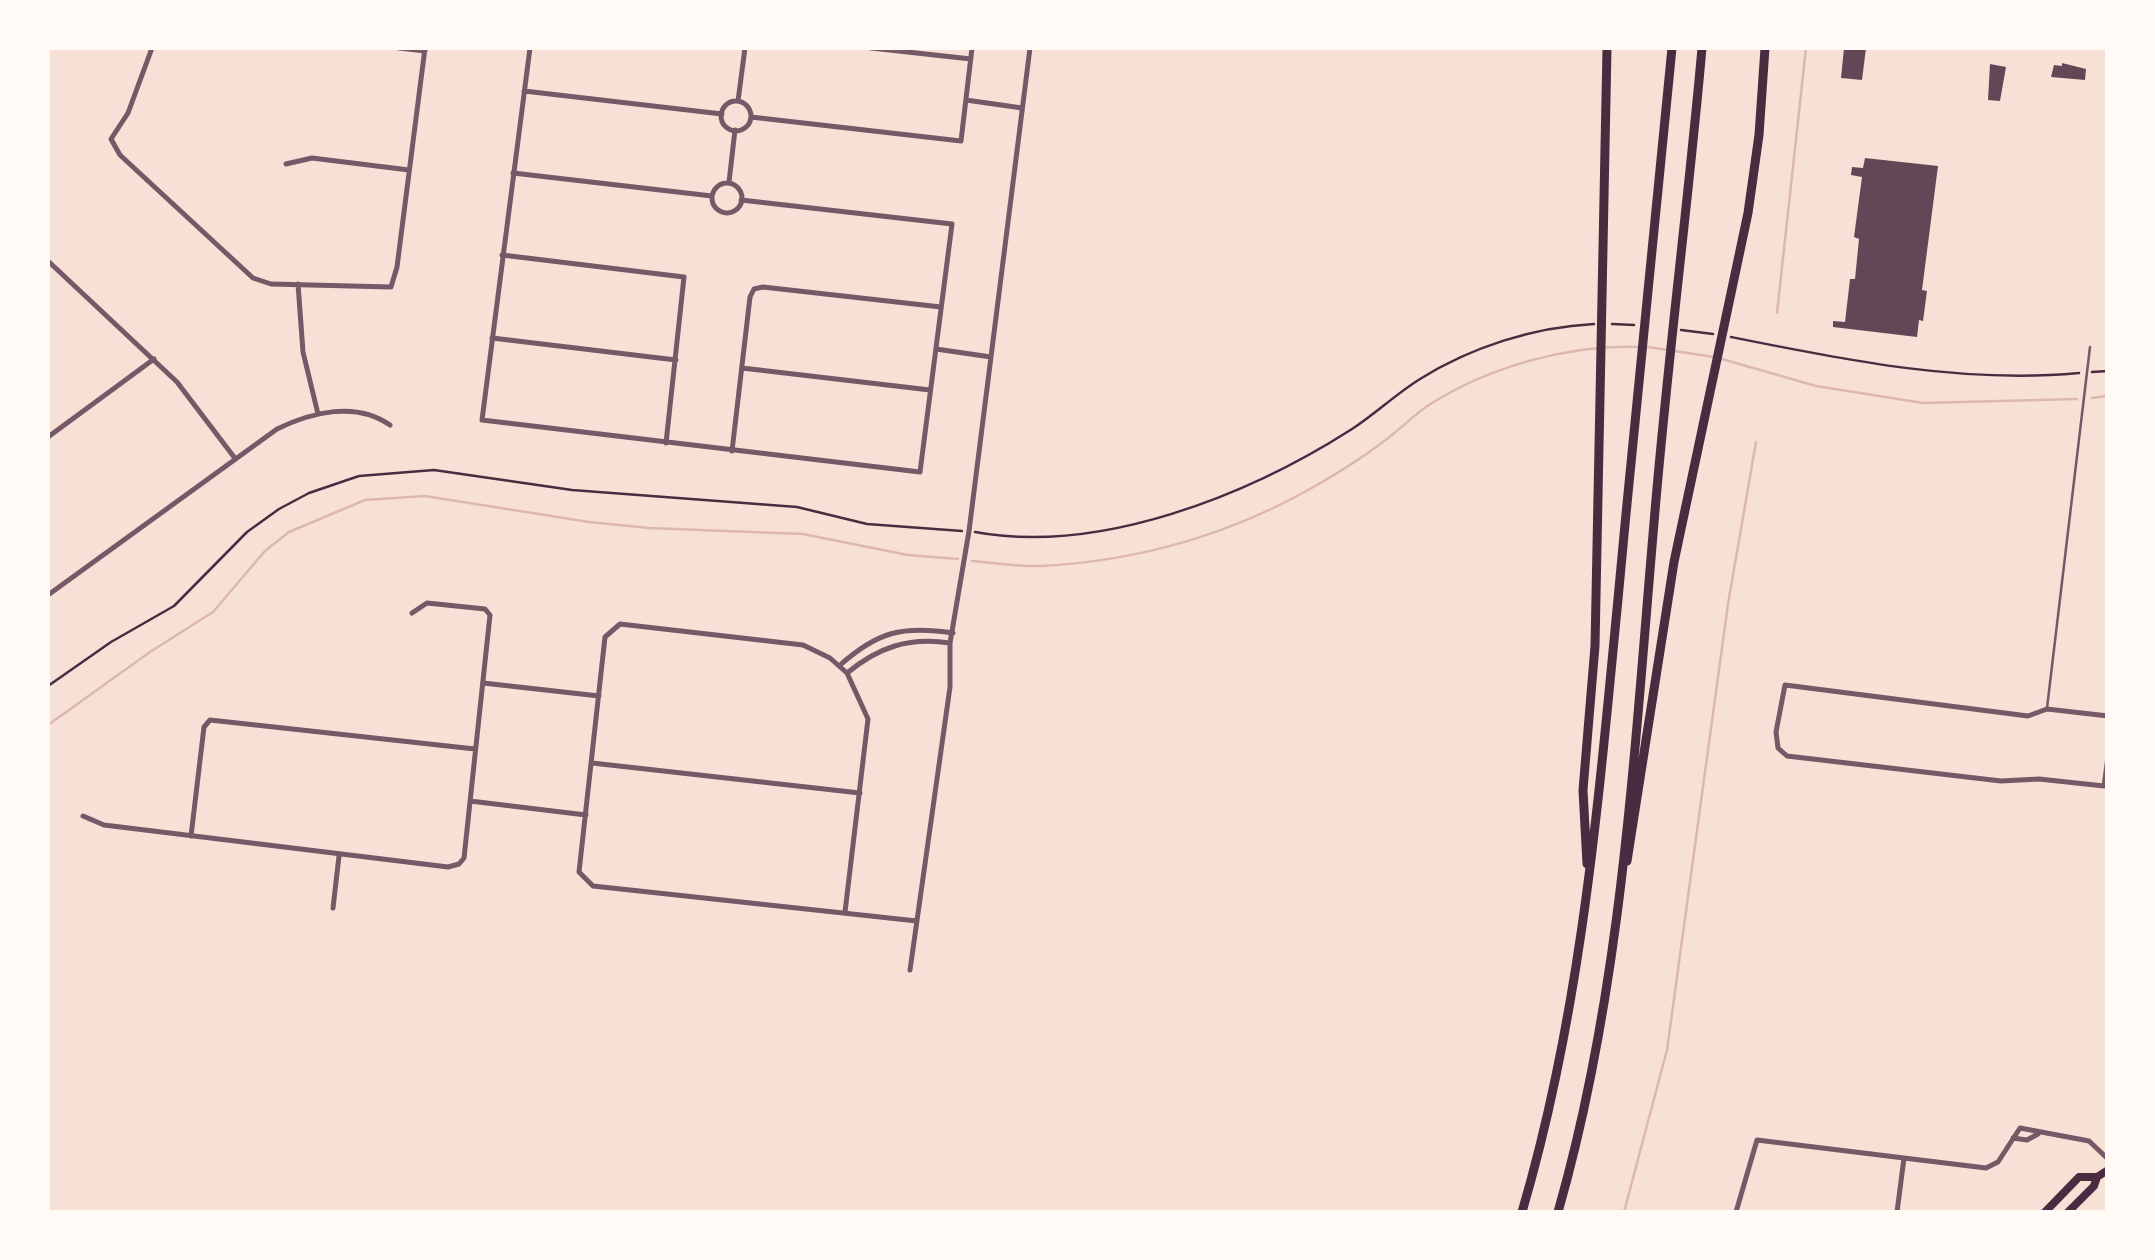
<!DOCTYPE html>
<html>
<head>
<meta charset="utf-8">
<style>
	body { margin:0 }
	#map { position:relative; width:2155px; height:1260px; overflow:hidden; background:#f7e1d7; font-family:Barlow,sans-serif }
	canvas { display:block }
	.frame { position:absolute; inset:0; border:50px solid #fffaf5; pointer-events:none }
</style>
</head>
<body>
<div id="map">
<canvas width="2155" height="1260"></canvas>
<div class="frame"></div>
</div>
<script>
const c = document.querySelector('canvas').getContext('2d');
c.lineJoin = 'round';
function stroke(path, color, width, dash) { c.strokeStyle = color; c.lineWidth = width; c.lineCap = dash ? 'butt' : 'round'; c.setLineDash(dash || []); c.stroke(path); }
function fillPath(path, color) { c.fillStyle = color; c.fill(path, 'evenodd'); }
stroke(new Path2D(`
	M 1777,313 L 1806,48
	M 1648,347 L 1714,357
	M 1722,359 L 1816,386 L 1923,403 L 2077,399
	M 2092,398 L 2108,396
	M 972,561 C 995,563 1019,567 1041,566 C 1139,561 1232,534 1317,485 C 1343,470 1370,453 1393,434 C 1405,425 1416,413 1429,405 C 1488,367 1569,344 1640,347
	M 48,725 L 150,652 L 213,612 L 265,551 L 289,532 L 365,500 L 425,496 L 589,522 L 649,528 L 803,534 L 908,555 L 958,559
	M 1624,1212 L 1667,1050 L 1728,604 L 1756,442`), '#dcb8b0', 2.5);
fillPath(new Path2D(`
	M 1844,48 L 1866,48 L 1862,80 L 1841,78 Z
	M 2062,63 L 2086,69 L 2085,80 L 2051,77 L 2054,65 L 2062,66 Z
	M 1990,64 L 2006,67 L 2000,101 L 1988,100 Z
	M 1865,158 L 1938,166 L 1922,290 L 1927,291 L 1923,321 L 1919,320 L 1917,337 L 1833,327 L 1833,321 L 1845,322 L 1850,279 L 1855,279 L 1859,239 L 1854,237 L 1862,177 L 1851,175 L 1852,167 L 1863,168 Z`), '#644757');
stroke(new Path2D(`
	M 1612,324 L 1634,325
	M 1681,330 L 1713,334
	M 1731,337 C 1845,360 1963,384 2079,373
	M 2092,372 L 2108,371
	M 975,532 C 1100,555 1249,495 1352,429 C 1375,414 1396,394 1420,379 C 1471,347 1534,327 1594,324
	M 48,686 L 111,642 L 174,606 L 247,532 L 279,509 L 309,493 L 359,476 L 434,470 L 572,490 L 797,507 L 867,524 L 962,531`), '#4a2c40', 2.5);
stroke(new Path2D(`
	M 2047,708 L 2090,347`), '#755966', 2.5);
stroke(new Path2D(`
	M 152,48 L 128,113 L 111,139 L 120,155 L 253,278 L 271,284 L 391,287 L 397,267 L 425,48
	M 399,48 L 425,51
	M 530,48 L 482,420 L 920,472 L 952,224 L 741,200
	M 871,48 L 971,59
	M 524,91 L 722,114
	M 966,100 L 1022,108
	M 738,101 L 745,48
	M721 116a15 15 0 1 1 30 0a15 15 0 1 1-30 0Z
	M 751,117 L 961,141 L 972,48
	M 286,164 L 312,158 L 409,170
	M 513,173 L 712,196
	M 729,182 L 735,130
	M712 198a15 15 0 1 1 30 0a15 15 0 1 1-30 0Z
	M 502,255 L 684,277 L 666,443
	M 48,261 L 177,382 L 234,457
	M 298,284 L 303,352 L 318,414
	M 492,338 L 676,360
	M 936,349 L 991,357
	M 742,368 L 930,390
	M 48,437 L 154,359
	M 732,451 L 750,297 L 754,289 L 763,287 L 941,307
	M 48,595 L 277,429 C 312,412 356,401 390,425
	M 839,666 C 877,632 902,625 953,633
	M 847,673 C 879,647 908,637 950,643
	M 483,683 L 599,696
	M 2108,716 L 2047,709 L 2028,716 L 1785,685 L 1776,732 L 1778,748 L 1787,756 L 2001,781 L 2039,779 L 2104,786 L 2108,757
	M 592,763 L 860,793
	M 470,801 L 586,815
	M 83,816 L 104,825 L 448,867 L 459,864 L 464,858 L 490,615 L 485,609 L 427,603 L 412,613
	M 191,836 L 204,727 L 210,720 L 475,749
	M 333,908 L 339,856
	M 845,912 L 868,719 L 847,673 L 830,658 L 803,645 L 620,624 L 605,637 L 579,872 L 593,886 L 917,921
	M 910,970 L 950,687 L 950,643 L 969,531 L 1030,48
	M 2013,1138 L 2027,1140 L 2038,1134
	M 1736,1212 L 1757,1140 L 1904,1158
	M 1897,1212 L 1904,1158 L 1986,1168 L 1998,1162 L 2020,1128 L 2089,1141 L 2108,1159`), '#755966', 5);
stroke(new Path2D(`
	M 2045,1212 L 2079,1177 L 2097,1177
	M 2068,1212 L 2094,1186 L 2097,1177 L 2108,1170`), '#4a2c40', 8);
stroke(new Path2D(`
	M 1627,861 L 1674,562 L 1748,213 L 1759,135 L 1765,48
	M 1587,864 L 1583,790 L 1595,646 L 1607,48
	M 1522,1212 C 1581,1012 1598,806 1618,599 C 1635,415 1654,231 1672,48
	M 1558,1212 C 1622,989 1634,753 1654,523 C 1667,364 1688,206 1702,48`), '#4a2c40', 9);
</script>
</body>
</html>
